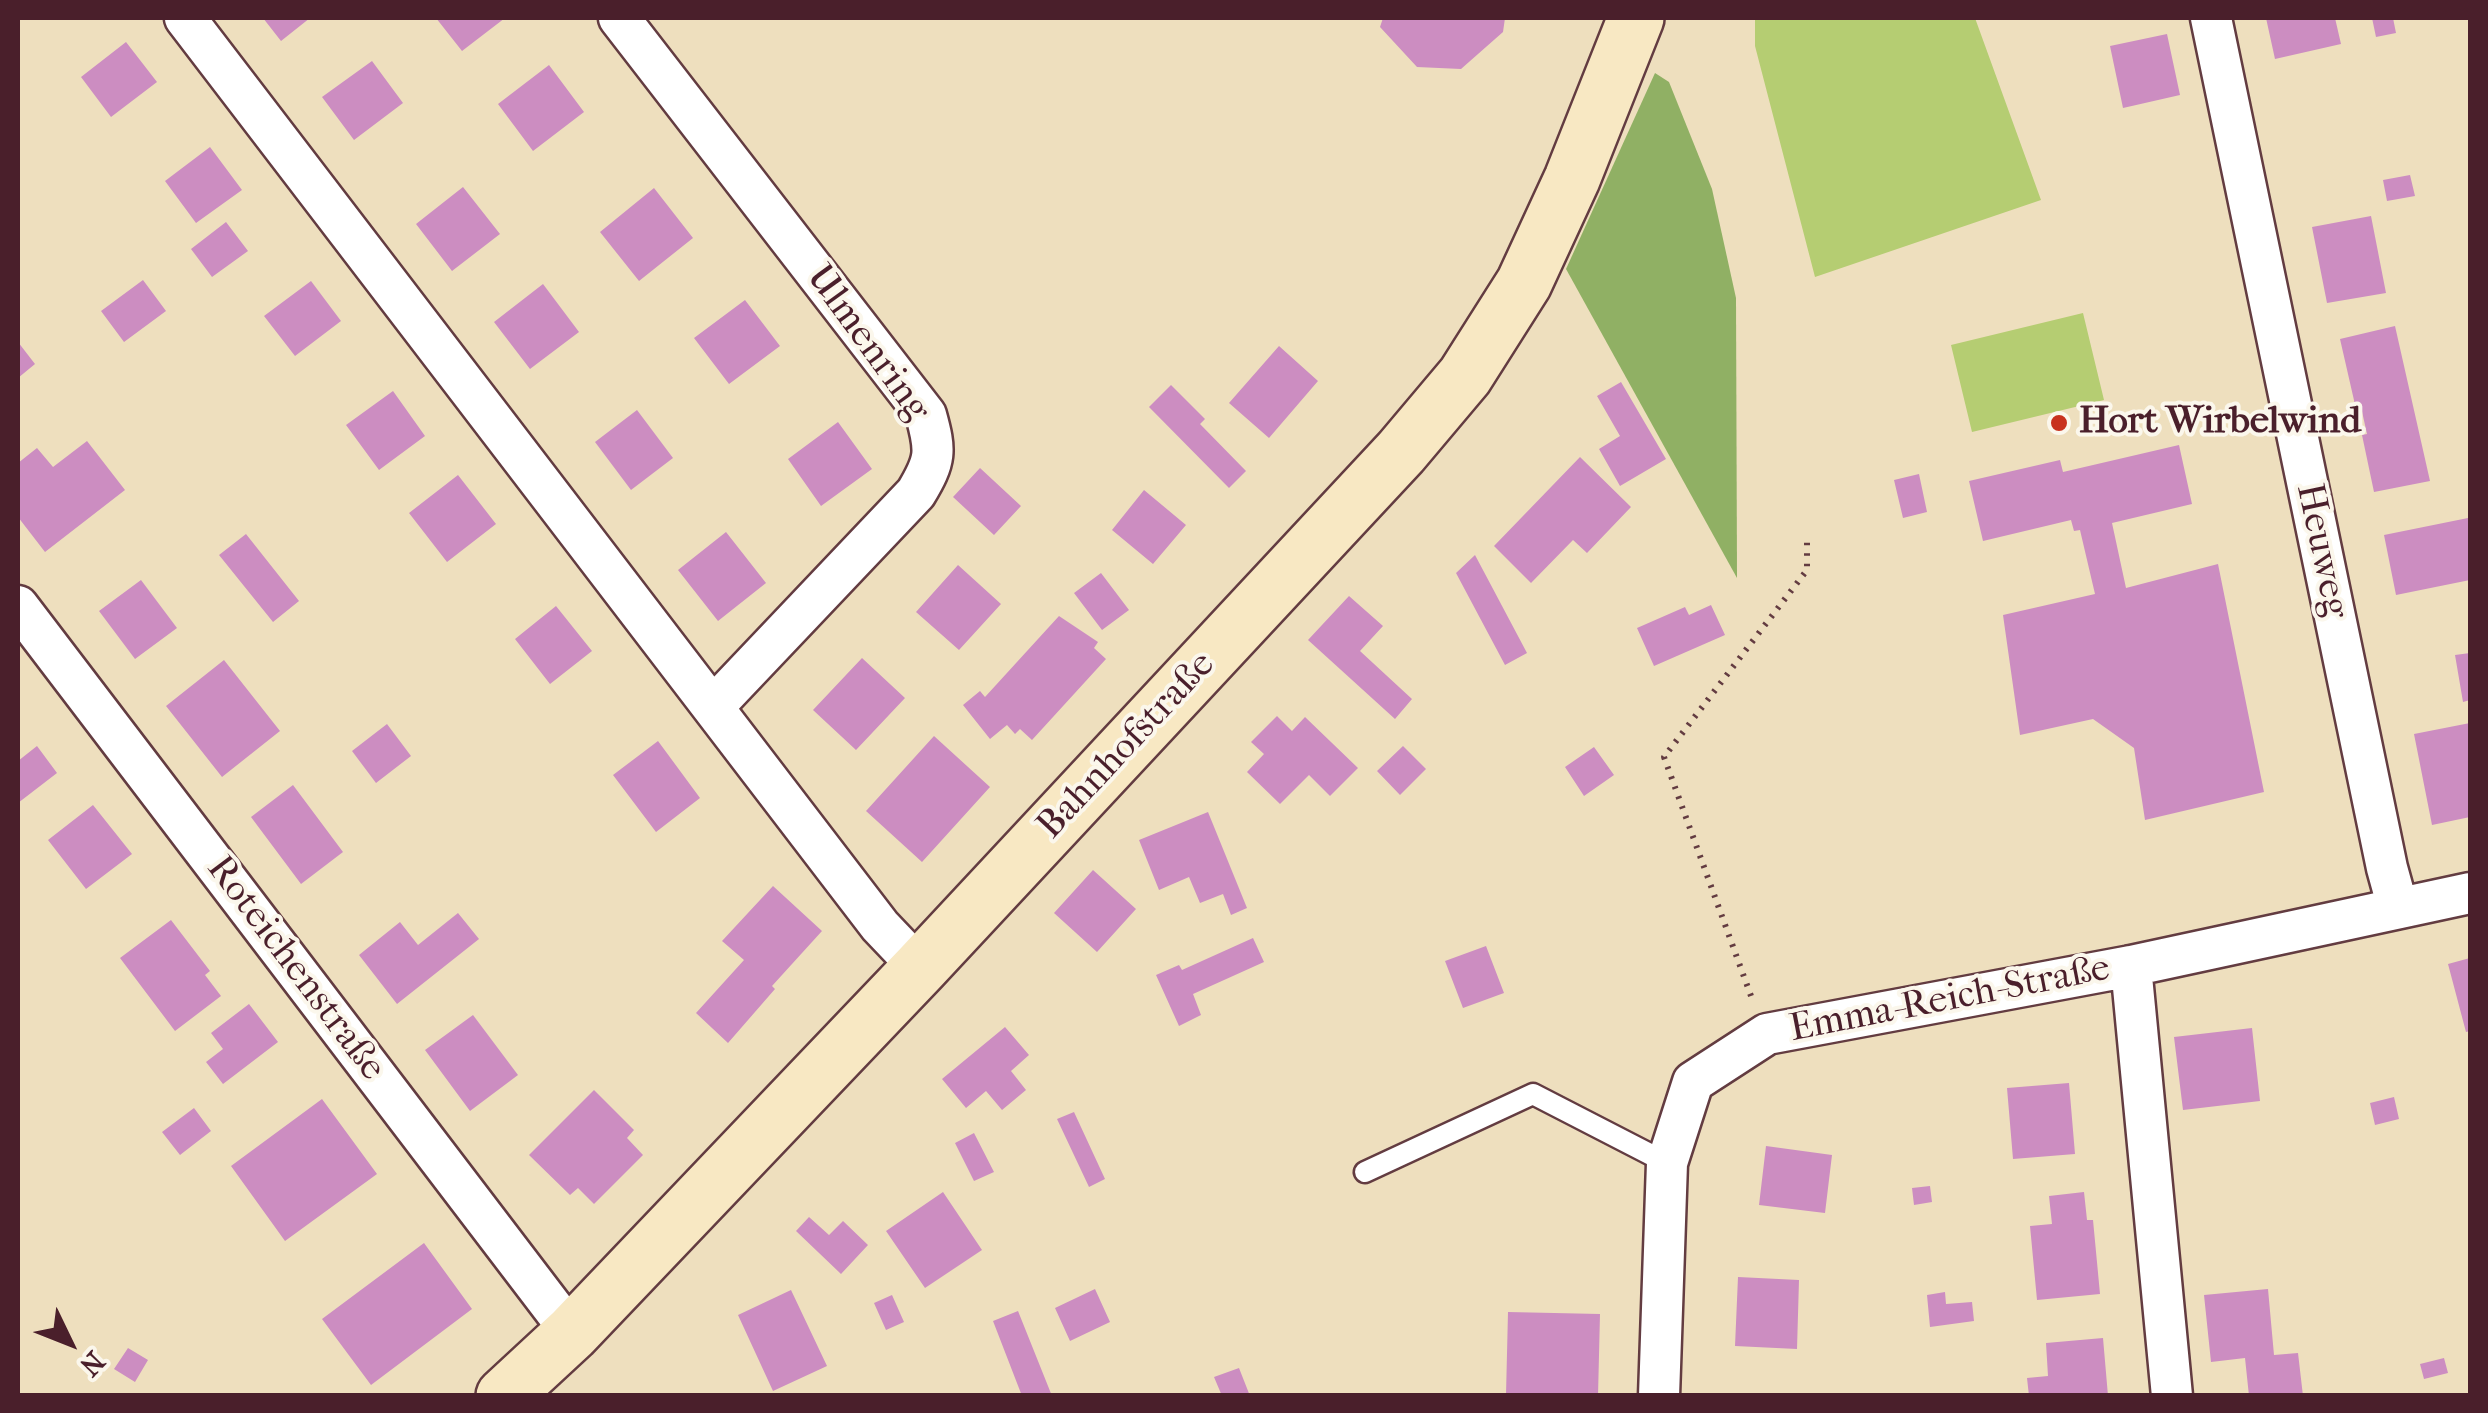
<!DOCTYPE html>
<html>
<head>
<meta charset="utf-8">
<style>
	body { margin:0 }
	#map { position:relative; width:2488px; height:1413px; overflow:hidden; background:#eedfbe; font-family:"IM FELL French Canon",serif }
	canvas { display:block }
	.frame { position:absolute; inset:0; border:20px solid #4a1f2b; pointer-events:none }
	.north { position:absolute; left:20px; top:1293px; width:100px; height:100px; -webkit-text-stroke:8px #fbf7ec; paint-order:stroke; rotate:133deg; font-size:28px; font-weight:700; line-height:40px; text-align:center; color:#4a1f2b }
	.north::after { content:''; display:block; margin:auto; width:35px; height:45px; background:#4a1f2b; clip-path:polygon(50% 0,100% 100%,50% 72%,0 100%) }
</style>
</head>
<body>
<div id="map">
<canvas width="2488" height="1413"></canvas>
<div class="frame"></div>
<div class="north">N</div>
</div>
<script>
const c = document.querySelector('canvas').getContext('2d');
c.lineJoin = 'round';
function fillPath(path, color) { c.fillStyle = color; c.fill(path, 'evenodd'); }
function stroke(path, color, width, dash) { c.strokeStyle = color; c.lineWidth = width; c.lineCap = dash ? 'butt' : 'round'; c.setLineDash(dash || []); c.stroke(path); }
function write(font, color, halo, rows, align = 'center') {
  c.font = font + ' "IM FELL French Canon",serif'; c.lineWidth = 8; c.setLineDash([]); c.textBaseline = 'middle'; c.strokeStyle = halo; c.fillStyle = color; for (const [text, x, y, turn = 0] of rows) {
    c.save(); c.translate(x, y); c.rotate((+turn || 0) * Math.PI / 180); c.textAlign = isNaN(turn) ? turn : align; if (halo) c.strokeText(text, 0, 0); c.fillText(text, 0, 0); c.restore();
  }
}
fillPath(new Path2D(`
	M 1755,18 L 1975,18 L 2041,200 L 1815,277 L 1755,46 Z
	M 2083,313 L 2104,400 L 1972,432 L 1951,345 Z`), '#b5cd72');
fillPath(new Path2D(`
	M 1655,73 L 1669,82 L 1712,189 L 1736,298 L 1737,578 L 1566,269 Z`), '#90b064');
fillPath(new Path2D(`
	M 263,18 L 310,18 L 281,41 Z
	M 436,18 L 505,18 L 462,51 Z
	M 1383,18 L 1505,18 L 1503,32 L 1461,69 L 1417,67 L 1380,27 Z
	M 2266,18 L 2335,18 L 2341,44 L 2275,59 Z
	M 2372,18 L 2393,18 L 2396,33 L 2376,37 Z
	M 2167,34 L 2180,95 L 2123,108 L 2110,46 Z
	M 126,42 L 157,82 L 111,117 L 81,77 Z
	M 372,61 L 403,103 L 354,140 L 322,97 Z
	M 549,65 L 584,112 L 533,151 L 498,104 Z
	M 210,147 L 242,190 L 196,223 L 165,181 Z
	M 2410,175 L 2415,196 L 2387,201 L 2383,180 Z
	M 463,187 L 500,234 L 452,271 L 416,224 Z
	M 654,188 L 693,238 L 639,281 L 600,232 Z
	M 2371,216 L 2386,293 L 2327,303 L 2312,227 Z
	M 226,222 L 248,251 L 212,277 L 191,249 Z
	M 143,280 L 166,311 L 124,342 L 101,311 Z
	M 311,281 L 341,321 L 295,356 L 264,316 Z
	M 543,284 L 579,332 L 530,369 L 494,322 Z
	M 745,300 L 780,346 L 729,384 L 694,338 Z
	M 2395,326 L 2430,481 L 2374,492 L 2362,435 L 2367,434 L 2361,407 L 2356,409 L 2340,339 Z
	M 18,342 L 35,364 L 18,378 Z
	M 1279,346 L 1318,381 L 1269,438 L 1229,403 Z
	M 1621,382 L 1666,459 L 1620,486 L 1599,449 L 1620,436 L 1597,396 Z
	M 1171,385 L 1205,419 L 1200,424 L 1246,471 L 1229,488 L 1149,407 Z
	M 393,391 L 425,436 L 379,470 L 346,425 Z
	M 637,410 L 673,458 L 631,490 L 595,442 Z
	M 838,422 L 872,469 L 821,506 L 788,459 Z
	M 87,441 L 125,490 L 45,552 L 18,517 L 18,463 L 37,448 L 53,467 Z
	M 2179,445 L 2192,504 L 2112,523 L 2126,588 L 2218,564 L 2264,792 L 2145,820 L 2134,748 L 2093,719 L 2020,735 L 2003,615 L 2095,594 L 2080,530 L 2074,531 L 2071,520 L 1983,541 L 1969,481 L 2060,460 L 2063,472 Z
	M 1580,457 L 1631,507 L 1587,553 L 1573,540 L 1531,583 L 1494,546 Z
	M 980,468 L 1021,506 L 994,535 L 953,497 Z
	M 1919,474 L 1927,512 L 1903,518 L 1894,480 Z
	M 458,475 L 496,524 L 447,562 L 409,513 Z
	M 1144,490 L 1186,525 L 1153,564 L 1112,530 Z
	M 2468,518 L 2470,529 L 2470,580 L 2396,595 L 2384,535 Z
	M 726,532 L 766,583 L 718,621 L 678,570 Z
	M 246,534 L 299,601 L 273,622 L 219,555 Z
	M 1475,555 L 1527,653 L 1505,665 L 1456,573 Z
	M 958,565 L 1001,604 L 959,650 L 916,612 Z
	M 1101,573 L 1129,610 L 1102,630 L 1074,593 Z
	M 141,580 L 177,628 L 135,659 L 99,611 Z
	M 1349,596 L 1383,626 L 1360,651 L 1412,699 L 1395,719 L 1308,640 Z
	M 1711,605 L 1725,635 L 1654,666 L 1637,628 L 1685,607 L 1689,615 Z
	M 556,606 L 592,651 L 550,684 L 515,639 Z
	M 1059,616 L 1098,642 L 1094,648 L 1106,659 L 1032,740 L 1020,729 L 1015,734 L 1007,725 L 990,739 L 963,705 L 980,691 L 985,697 Z
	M 2470,653 L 2470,700 L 2463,702 L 2455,655 Z
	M 862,658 L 905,698 L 856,750 L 813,710 Z
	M 224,660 L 280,731 L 222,777 L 166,706 Z
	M 1277,716 L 1292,731 L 1305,717 L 1358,768 L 1330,796 L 1309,775 L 1280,804 L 1247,772 L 1264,754 L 1251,742 Z
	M 2470,723 L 2470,817 L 2432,825 L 2414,734 Z
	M 387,724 L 411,756 L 376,783 L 352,751 Z
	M 934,736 L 990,787 L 922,862 L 866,811 Z
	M 658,741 L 700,798 L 656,832 L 613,775 Z
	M 37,746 L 57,773 L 18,803 L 18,761 Z
	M 1403,746 L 1426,769 L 1400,795 L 1377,771 Z
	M 1594,747 L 1614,775 L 1584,796 L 1565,767 Z
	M 293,785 L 343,852 L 301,884 L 251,817 Z
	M 93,805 L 132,854 L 86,889 L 48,840 Z
	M 1208,812 L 1247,908 L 1231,915 L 1223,894 L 1200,903 L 1189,877 L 1159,890 L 1139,840 Z
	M 1093,870 L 1136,909 L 1097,952 L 1054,913 Z
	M 773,886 L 822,931 L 772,986 L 775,989 L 728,1043 L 696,1013 L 744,960 L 722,941 Z
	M 458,913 L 479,939 L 397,1004 L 359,955 L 400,922 L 418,945 Z
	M 171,920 L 210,971 L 205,975 L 221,996 L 175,1031 L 120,958 Z
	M 1253,938 L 1264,962 L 1193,994 L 1201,1015 L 1179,1026 L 1156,975 L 1179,965 L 1182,970 Z
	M 1486,946 L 1504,993 L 1463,1008 L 1445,961 Z
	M 2470,958 L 2470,1031 L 2466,1032 L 2448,964 Z
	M 249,1004 L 278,1042 L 223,1084 L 206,1062 L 223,1049 L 211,1033 Z
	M 473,1015 L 518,1075 L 470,1111 L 425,1050 Z
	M 1005,1027 L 1029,1055 L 1011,1071 L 1026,1090 L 1002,1110 L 986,1091 L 966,1108 L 942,1079 Z
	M 2252,1028 L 2260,1101 L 2183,1110 L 2174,1037 Z
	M 2069,1083 L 2075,1154 L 2013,1159 L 2007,1088 Z
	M 594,1090 L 634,1130 L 627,1138 L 643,1155 L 594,1204 L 578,1188 L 570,1195 L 529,1155 Z
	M 2394,1097 L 2399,1119 L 2375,1125 L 2370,1103 Z
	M 322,1099 L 377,1174 L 285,1241 L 231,1166 Z
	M 194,1108 L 211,1131 L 180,1155 L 162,1132 Z
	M 1074,1112 L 1105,1179 L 1089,1187 L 1057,1119 Z
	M 974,1133 L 994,1172 L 974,1181 L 955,1143 Z
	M 1766,1146 L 1832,1155 L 1825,1213 L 1759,1205 Z
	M 1930,1186 L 1932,1202 L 1914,1205 L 1912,1188 Z
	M 943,1192 L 982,1250 L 925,1288 L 886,1231 Z
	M 2084,1192 L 2087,1220 L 2093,1220 L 2100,1294 L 2037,1300 L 2030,1226 L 2052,1224 L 2049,1196 Z
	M 809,1217 L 829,1235 L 843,1221 L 868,1245 L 841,1274 L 796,1231 Z
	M 424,1243 L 472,1309 L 371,1385 L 322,1319 Z
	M 1738,1277 L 1799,1280 L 1797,1349 L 1735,1346 Z
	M 1095,1289 L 1110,1322 L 1070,1341 L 1055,1308 Z
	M 2268,1289 L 2274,1355 L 2298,1353 L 2303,1396 L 2249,1396 L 2245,1358 L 2211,1362 L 2204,1295 Z
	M 791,1290 L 827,1366 L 773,1391 L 738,1315 Z
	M 1945,1292 L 1946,1304 L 1972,1302 L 1974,1321 L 1930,1327 L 1927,1295 Z
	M 892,1295 L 904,1322 L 886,1330 L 874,1303 Z
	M 1018,1311 L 1052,1396 L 1022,1396 L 993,1321 Z
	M 1508,1312 L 1600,1314 L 1598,1396 L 1506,1395 Z
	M 2103,1338 L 2108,1396 L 2029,1396 L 2027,1378 L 2048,1376 L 2046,1343 Z
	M 128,1348 L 148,1360 L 135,1382 L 114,1369 Z
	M 2444,1358 L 2448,1373 L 2424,1379 L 2420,1364 Z
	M 1239,1368 L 1250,1396 L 1222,1396 L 1214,1377 Z`), '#cc8dc1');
const lane = new Path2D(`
	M 1365,1172 L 1533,1094 L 1667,1163`);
const street = new Path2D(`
	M 185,18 L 880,926 L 920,968
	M 619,18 L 926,415 C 936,451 936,460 916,493 L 713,707
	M 2211,18 L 2387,868 L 2398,908
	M 18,606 L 572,1333
	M 2131,966 L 2172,1396
	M 1659,1396 L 1667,1163 L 1693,1082 L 1767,1034 L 2131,966 L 2470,893`);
const secondary = new Path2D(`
	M 504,1396 L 572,1333 L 920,968 L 1401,452 L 1465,376 L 1524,283 L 1572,179 L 1636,18`);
stroke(lane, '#633c41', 25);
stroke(street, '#633c41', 45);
stroke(secondary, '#633c41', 60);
stroke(new Path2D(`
	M 1751,996 L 1664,757 L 1807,570 L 1807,541`), '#633c41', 6, [2.5, 8]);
stroke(lane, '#fff', 20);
stroke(street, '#fff', 40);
stroke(secondary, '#f8e8c3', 55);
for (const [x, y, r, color] of [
	[2059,423,10,"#c8321e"]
]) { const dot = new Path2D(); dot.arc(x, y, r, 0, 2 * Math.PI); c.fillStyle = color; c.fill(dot); stroke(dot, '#fbf7ec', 4); }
write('38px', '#4a1f2b', '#fbf7ec', [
	["Ulmenring",867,344,54],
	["Heuweg",2321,551,78],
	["Bahnhofstraße",1127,746,-47],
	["Roteichenstraße",295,969,53],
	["Emma-Reich-Straße",1950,1000,-11]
]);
write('bold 38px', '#4a1f2b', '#fbf7ec', [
	["Hort Wirbelwind",2079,423]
], 'left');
</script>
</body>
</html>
